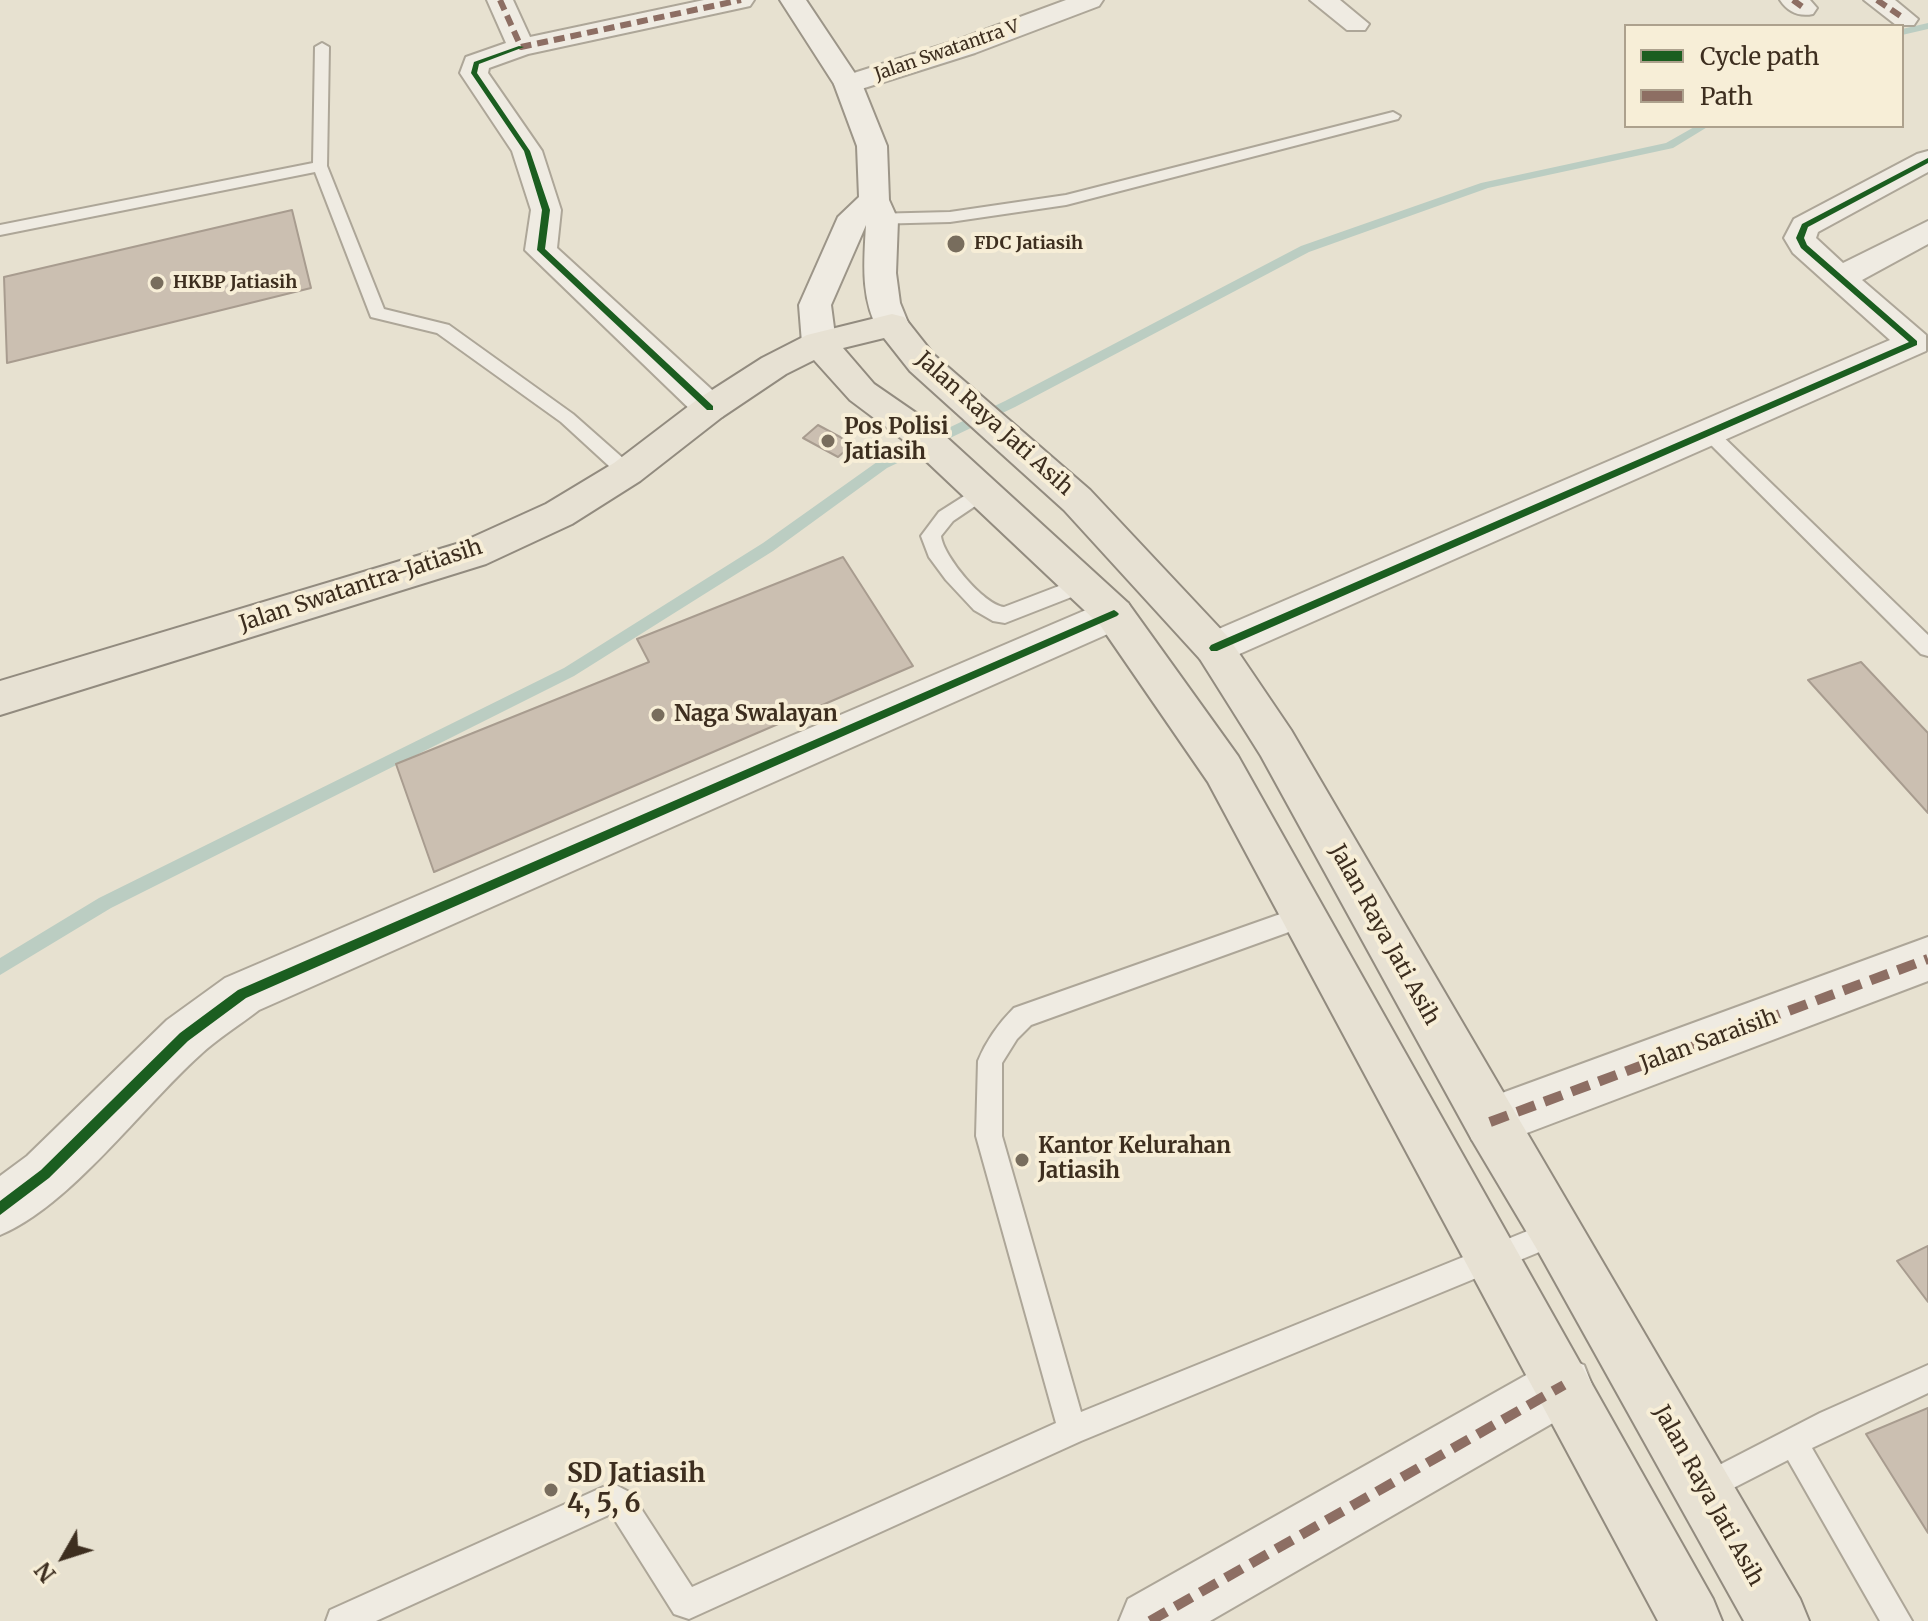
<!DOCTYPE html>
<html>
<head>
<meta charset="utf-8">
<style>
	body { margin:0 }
	#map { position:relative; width:1928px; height:1621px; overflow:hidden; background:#e7e1d0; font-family:Merriweather,serif }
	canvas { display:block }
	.legend { position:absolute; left:1624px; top:24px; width:280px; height:104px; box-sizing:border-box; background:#f7eed7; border:2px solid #ada18d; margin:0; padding:10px 14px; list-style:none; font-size:24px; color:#3d2e1f }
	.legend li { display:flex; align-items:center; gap:16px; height:40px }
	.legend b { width:40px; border:2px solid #ada18d }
	.north { position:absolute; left:24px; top:1517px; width:80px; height:80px; -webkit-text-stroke:6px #f7eed7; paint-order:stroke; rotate:231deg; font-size:22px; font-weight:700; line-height:32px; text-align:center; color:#3d2e1f }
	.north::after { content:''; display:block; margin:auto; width:28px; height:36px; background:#3d2e1f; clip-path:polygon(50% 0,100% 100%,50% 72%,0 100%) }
</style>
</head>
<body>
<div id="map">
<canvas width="1928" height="1621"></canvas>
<ul class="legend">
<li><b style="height:10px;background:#1b5e20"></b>Cycle path</li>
<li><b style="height:10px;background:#8d6e63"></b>Path</li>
</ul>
<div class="north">N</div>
</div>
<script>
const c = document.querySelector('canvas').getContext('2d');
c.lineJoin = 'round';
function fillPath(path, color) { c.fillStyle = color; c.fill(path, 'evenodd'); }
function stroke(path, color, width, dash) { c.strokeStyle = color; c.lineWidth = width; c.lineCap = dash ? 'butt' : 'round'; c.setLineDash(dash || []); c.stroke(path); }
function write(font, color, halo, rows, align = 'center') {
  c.font = font + ' Merriweather,serif'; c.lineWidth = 8; c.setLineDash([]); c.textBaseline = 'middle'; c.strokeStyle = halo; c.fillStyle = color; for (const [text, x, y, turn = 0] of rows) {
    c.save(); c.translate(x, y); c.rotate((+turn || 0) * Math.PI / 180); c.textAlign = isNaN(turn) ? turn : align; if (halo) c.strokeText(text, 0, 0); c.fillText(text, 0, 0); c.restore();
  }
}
fillPath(new Path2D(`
	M 1928,23 L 1928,29 L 1902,35 L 1902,29 Z
	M 1696,126 L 1709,126 L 1673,148 L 1488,188 L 1309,252 L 1015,407 L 887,468 L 773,551 L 574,676 L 111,908 L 0,975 L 0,958 L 99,898 L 564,668 L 763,543 L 877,462 L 1005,401 L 1301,246 L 1481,183 L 1666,143 Z`), '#bbcdc2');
const building = new Path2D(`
	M 292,210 L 311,288 L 7,363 L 4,277 Z
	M 818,425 L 853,444 L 838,457 L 803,438 Z
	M 843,557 L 913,666 L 434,872 L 396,764 L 649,662 L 637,639 Z
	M 1861,662 L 1928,733 L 1928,813 L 1808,680 Z
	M 1928,1246 L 1928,1302 L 1897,1261 Z
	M 1928,1408 L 1928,1533 L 1866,1434 Z`);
fillPath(building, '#cbbfb1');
stroke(building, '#a89c8f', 2);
const lane = new Path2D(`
	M 322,43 L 329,47 L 327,166 L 384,309 L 449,325 L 573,414 L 633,467 L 636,472 L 633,477 L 621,477 L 561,422 L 437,333 L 371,317 L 315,172 L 0,235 L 0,225 L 313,163 L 315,47 Z
	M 1393,112 L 1400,116 L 1398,119 L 1066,205 L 950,222 L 871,224 L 863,219 L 871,214 L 950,212 L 1066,195 Z
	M 1708,426 L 1714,428 L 1928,635 L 1928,656 L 1921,654 L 1702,436 L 1699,432 Z
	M 983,484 L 992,491 L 990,496 L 953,521 L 941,536 C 943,556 984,605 1004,607 L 1085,576 L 1092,579 L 1095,584 L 1092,589 L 1005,623 L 993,621 L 974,610 L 946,580 L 929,557 L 921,536 L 939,512 Z
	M 1303,906 L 1311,910 L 1315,917 L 1311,924 L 1031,1025 L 1017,1039 L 1002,1063 L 1002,1136 L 1081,1412 L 1557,1219 L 1566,1223 L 1570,1232 L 1566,1241 L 1081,1441 L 689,1619 L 674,1614 L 611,1514 L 376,1621 L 326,1621 L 330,1610 L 612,1483 L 631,1493 L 692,1587 L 1056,1423 L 976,1136 L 978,1061 C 986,1041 999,1023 1014,1008 Z
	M 1928,1365 L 1928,1393 L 1812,1448 L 1912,1621 L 1880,1621 L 1788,1460 L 1704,1503 L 1694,1498 L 1689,1488 L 1694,1478 L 1820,1413 Z`);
const street = new Path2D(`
	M 487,0 L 513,0 L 530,37 L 704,0 L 754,0 L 750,6 L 741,8 L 528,54 L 489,68 L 488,73 L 542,151 L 561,210 L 557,248 L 722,399 L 728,408 L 722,417 L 710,420 L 698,417 L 525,250 L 531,210 L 512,151 L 460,73 L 466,57 L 506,43 Z
	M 1066,0 L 1103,0 L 1099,6 L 975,53 L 858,90 L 848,92 L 838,90 L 834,84 L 838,78 L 955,41 Z
	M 1310,0 L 1340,0 L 1369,24 L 1365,30 L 1347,30 Z
	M 1780,0 L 1810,0 L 1817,8 L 1813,14 C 1799,17 1788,12 1780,0 Z
	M 1864,0 L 1895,0 L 1918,19 L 1914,25 L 1896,25 Z
	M 1928,151 L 1928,172 L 1818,232 L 1816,238 L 1843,263 L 1928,221 L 1928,244 L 1862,280 L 1926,335 L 1926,351 L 1228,659 L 1214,664 L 1200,659 L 1194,648 L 1200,637 L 1890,340 L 1793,253 L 1784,238 L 1794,219 L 1917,154 Z
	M 1114,598 L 1128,603 L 1134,614 L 1128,625 L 259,1010 C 240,1025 218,1038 200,1055 C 142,1107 70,1206 0,1235 L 0,1176 L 27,1156 L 167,1020 L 225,978 Z
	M 1928,937 L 1928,981 L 1490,1147 L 1472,1140 L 1465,1122 L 1472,1104 Z
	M 1564,1357 L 1584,1365 L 1592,1385 L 1584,1405 L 1210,1621 L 1119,1621 L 1128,1599 L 1544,1365 Z`);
const secondary = new Path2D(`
	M 780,0 L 806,0 L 862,84 L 887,146 L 889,200 L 898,220 L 896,273 L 900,303 L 909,325 L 904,333 L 892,336 L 880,333 C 860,300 864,261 866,225 L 831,305 L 836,343 L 831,351 L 819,354 L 807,351 L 802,343 L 799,305 L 838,217 L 859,197 L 857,146 L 834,84 Z`);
const primary = new Path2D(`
	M 892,314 L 904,317 L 934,355 L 1090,490 L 1228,637 L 1291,730 L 1800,1599 L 1809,1621 L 1744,1621 L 1538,1251 L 1472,1140 L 1261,756 L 1200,659 L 1064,510 L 910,371 L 884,338 L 843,348 L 874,384 L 932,424 L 1128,603 L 1238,756 L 1713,1599 L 1722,1621 L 1658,1621 L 1208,782 L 1100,625 L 906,442 L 850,400 L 814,360 L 786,374 L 722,417 L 640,481 L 572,524 L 486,564 L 0,715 L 0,681 L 460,543 L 546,504 L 614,463 L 698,399 L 762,358 L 807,335 Z`);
stroke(lane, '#ada698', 4);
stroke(street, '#ada698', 4);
stroke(secondary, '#9c9588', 4);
stroke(primary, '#928b7f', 4);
fillPath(lane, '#efebe2');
fillPath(street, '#efebe2');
fillPath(secondary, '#efebe2');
fillPath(primary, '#e7e1d3');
stroke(new Path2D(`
	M 500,0 L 521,47 L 741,0
	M 1793,0 L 1804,8
	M 1877,0 L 1905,19`), '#8d6e63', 6, [11, 6]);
stroke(new Path2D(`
	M 1490,1122 L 1928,959
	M 1150,1621 L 1564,1385`), '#8d6e63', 10, [19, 10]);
fillPath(new Path2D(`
	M 519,46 L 524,47 L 479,64 L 477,73 L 530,151 L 550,210 L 545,249 L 713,406 L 713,410 L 707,410 L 537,250 L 542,210 L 524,151 L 471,73 L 474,62 Z
	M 1928,158 L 1928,163 L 1808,227 L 1804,238 L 1807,245 L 1917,341 L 1917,345 L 1217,651 L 1211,651 L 1209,648 L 1211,645 L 1909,342 L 1801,248 L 1796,238 L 1802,224 Z
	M 1114,610 L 1117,612 L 1119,614 L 1117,616 L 246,998 L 188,1041 L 49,1178 L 0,1215 L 0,1201 L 41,1170 L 180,1033 L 238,990 Z`), '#1b5e20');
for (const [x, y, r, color] of [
	[956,244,10,"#786d5d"],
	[157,283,8,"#786d5d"],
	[828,441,8,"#786d5d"],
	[658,715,8,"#786d5d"],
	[1022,1160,8,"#786d5d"],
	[551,1490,8,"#786d5d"]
]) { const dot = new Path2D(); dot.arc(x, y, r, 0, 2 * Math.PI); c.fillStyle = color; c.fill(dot); stroke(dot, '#f7eed7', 3); }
write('18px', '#3d2e1f', '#f7eed7', [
	["Jalan Swatantra V",947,51,-19]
]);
write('bold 18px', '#3d2e1f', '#f7eed7', [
	["FDC Jatiasih",974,244],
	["HKBP Jatiasih",173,283]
], 'left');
write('22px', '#3d2e1f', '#f7eed7', [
	["Jalan Raya Jati Asih",994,424,42],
	["Jalan Swatantra-Jatiasih",361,586,-18],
	["Jalan Raya Jati Asih",1384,935,61],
	["Jalan Saraisih",1709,1041,-20],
	["Jalan Raya Jati Asih",1708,1496,61]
]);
write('bold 22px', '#3d2e1f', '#f7eed7', [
	["Pos Polisi",844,428],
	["Jatiasih",844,453],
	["Naga Swalayan",674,715],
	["Kantor Kelurahan",1038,1147],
	["Jatiasih",1038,1172]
], 'left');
write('bold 26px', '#3d2e1f', '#f7eed7', [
	["SD Jatiasih",567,1475],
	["4, 5, 6",567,1505]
], 'left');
</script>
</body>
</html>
